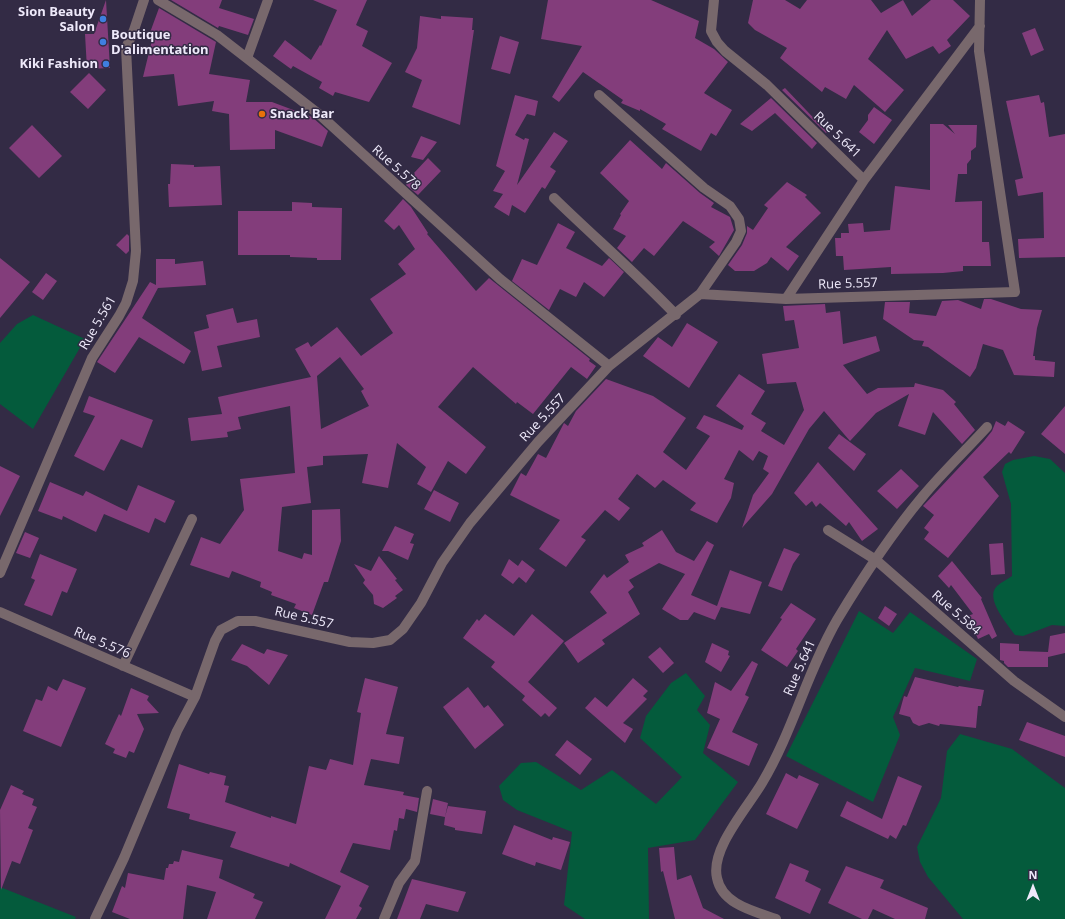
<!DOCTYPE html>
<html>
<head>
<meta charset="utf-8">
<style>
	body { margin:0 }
	#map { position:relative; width:1065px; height:919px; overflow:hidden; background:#332b45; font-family:"Open Sans",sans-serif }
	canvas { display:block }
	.north { position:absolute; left:1013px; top:867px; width:40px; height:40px; -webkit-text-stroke:3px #332b45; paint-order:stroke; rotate:0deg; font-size:11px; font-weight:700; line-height:16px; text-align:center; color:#eee9fa }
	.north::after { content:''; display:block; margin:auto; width:14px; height:18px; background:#eee9fa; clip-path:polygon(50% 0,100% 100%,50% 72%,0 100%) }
</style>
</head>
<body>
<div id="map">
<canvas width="1065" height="919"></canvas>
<div class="north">N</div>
</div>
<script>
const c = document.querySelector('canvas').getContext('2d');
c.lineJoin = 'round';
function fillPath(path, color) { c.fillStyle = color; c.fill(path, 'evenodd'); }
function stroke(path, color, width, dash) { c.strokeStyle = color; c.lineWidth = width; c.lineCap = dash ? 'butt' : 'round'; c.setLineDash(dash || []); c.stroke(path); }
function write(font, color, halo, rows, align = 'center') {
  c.font = font + ' "Open Sans",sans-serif'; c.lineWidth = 3; c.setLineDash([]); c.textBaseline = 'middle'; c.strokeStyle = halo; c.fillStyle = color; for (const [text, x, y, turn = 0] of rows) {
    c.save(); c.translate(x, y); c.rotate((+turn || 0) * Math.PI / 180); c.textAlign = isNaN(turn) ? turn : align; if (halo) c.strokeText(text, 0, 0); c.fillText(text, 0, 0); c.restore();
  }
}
fillPath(new Path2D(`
	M 33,315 L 85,339 L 33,429 L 0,404 L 0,343 L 17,324 Z
	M 1034,456 L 1050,459 L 1065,473 L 1065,626 L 1052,625 L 1023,636 L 1015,635 C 1008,625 984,598 997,586 C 1001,582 1008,579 1012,576 L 1011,504 L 1002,472 L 1005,464 L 1013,460 Z
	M 859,611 L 893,633 L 910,612 L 977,659 L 970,681 L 915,668 L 893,717 L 900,735 L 873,802 L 786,756 Z
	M 686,673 L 705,696 L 697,710 L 710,725 L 703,753 L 738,782 L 695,840 L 648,848 L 649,919 L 585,919 L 564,905 L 572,832 L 517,810 L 503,800 L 499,786 L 521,763 L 536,762 L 581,790 L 612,770 L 656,804 L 682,777 L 640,738 L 646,716 L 671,683 Z
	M 960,734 L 1012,749 L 1065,788 L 1065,919 L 963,919 L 928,877 L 920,862 L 917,847 L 941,798 L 947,751 Z
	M 0,887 L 76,917 L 75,919 L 0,919 Z`), '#045b3c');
fillPath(new Path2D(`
	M 106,0 L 110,68 L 87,69 L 85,34 L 94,34 Z
	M 171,0 L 222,0 L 219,8 L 254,19 L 248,35 L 219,26 L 218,28 Z
	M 313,0 L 367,0 L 356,25 L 368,31 L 362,46 L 392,63 L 369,102 L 335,92 L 333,96 L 319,88 L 322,82 L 293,66 L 291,69 L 273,56 L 285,40 L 311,60 L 320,45 L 321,46 L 337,10 Z
	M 548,0 L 651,0 L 699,21 L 695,38 L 714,49 L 728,62 L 704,93 L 732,110 L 716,136 L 711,133 L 701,151 L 662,129 L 666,124 L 640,109 L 640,111 L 621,103 L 623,100 L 583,72 L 559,102 L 552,97 L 582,46 L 541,39 Z
	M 753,0 L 785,0 L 800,9 L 807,0 L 871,0 L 881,13 L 903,0 L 912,16 L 931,0 L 953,0 L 970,16 L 947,40 L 951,46 L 939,54 L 933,46 L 906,59 L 887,30 L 868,59 L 904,90 L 885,112 L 854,85 L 846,99 L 825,87 L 822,92 L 780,58 L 787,48 L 755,30 L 748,23 Z
	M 159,8 L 216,42 L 209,74 L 250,80 L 246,102 L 272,102 L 312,117 L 328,131 L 322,147 L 275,130 L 275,149 L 230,150 L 229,114 L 212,111 L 214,101 L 178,106 L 174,74 L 143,77 L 152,40 L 148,38 Z
	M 420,16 L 441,19 L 441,16 L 473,18 L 472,30 L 474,30 L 460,125 L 412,107 L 422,80 L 405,72 L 417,48 Z
	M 1035,28 L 1044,50 L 1031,56 L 1022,33 Z
	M 500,36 L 519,42 L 510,74 L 491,69 Z
	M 89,73 L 106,90 L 88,109 L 70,92 Z
	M 785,88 L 827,132 L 826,133 L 782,90 Z
	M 515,95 L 538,101 L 535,116 L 527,114 L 515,135 L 524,140 L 525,138 L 529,139 L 517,185 L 554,132 L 568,141 L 550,167 L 556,171 L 545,189 L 542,187 L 525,213 L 512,205 L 509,216 L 494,207 L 503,194 L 493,191 L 505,171 L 496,166 Z
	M 1039,95 L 1041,103 L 1044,102 L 1049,137 L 1065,134 L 1065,257 L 1019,258 L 1018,239 L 1044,238 L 1043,192 L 1018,196 L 1015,180 L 1023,178 L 1006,101 Z
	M 771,98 L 817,143 L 812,149 L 775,113 L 752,131 L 740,124 Z
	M 874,107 L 892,120 L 874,144 L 859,132 L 868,120 L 868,115 Z
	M 930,124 L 943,124 L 955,134 L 948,125 L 977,125 L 976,147 L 971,151 L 971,159 L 967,164 L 967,174 L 958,174 L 955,202 L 982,201 L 982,242 L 989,242 L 991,266 L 963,266 L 963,271 L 943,273 L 891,274 L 891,267 L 844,270 L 843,256 L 836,256 L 835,238 L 841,238 L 841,233 L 849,233 L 848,224 L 863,223 L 864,232 L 890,230 L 895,186 L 930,190 Z
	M 32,125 L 62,156 L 39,178 L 9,148 Z
	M 421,136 L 437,142 L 423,160 L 411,157 Z
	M 630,140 L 662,169 L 666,163 L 700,193 L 714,203 L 711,207 L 730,217 L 734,230 L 719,256 L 709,247 L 715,242 L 683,221 L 654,256 L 644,248 L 632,262 L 617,248 L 626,236 L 613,229 L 621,215 L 620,214 L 629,201 L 600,173 Z
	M 428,158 L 441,171 L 418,195 L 406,185 L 415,174 L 414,173 Z
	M 171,164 L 194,165 L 194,167 L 220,166 L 222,205 L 169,207 L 168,184 L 170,184 Z
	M 787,182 L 807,195 L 805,197 L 821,213 L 786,247 L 799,256 L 788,271 L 771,257 L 767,263 L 754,271 L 735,271 L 728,265 L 742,245 L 747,233 L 747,226 L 753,230 L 768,208 L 764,205 Z
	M 403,199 L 411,207 L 428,233 L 427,234 L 476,291 L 489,278 L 590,359 L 589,361 L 596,366 L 587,379 L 571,367 L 533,414 L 517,402 L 516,404 L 473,367 L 438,407 L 486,447 L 466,474 L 448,461 L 431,492 L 417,484 L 426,467 L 397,443 L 388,488 L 362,483 L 368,454 L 323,456 L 323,465 L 307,467 L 311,503 L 282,507 L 278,551 L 302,559 L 304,553 L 312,555 L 312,510 L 340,509 L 341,541 L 328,582 L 324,582 L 312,615 L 294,608 L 296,604 L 271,595 L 272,592 L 260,587 L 261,582 L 232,571 L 229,578 L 190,565 L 201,537 L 220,544 L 244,510 L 240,479 L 295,473 L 290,406 L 238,417 L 241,429 L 227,432 L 228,437 L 191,441 L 188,418 L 222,414 L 218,397 L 311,377 L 295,349 L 308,342 L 311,347 L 337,327 L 361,356 L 393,333 L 370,299 L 406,274 L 398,264 L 415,249 L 399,225 L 394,230 L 384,221 ZM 340,357 L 364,389 L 361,391 L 369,406 L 321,429 L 317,376 Z
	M 292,202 L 312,203 L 312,207 L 342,208 L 341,260 L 317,260 L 317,258 L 290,257 L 290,255 L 238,255 L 238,211 L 292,211 Z
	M 558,223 L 575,232 L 566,248 L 602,266 L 609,258 L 624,272 L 604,297 L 584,282 L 576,297 L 560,289 L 549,310 L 512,281 L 522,259 L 537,265 Z
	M 127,234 L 129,236 L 129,251 L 126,254 L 116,245 Z
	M 0,258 L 30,282 L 0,318 Z
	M 156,259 L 175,259 L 175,264 L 203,261 L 206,285 L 158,288 L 142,318 L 191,351 L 184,364 L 139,337 L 115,373 L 97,362 L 150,282 L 156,285 Z
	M 46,273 L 57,281 L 43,300 L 32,292 Z
	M 984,299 L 991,299 L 1021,309 L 1042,310 L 1037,328 L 1033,356 L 1035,356 L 1035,360 L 1055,362 L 1054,377 L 1014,375 L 1003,350 L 983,344 L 976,368 L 970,377 L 928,347 L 922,346 L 924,341 L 914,340 L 883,319 L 885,302 L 910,302 L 909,313 L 936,316 L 942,301 L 958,300 L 981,309 Z
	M 825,304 L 826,313 L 840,311 L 843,344 L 876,336 L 880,351 L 843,365 L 867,394 L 878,388 L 914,387 L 915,383 L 943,390 L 956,402 L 954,404 L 975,430 L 962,444 L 933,412 L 925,435 L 898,426 L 909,394 L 876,413 L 850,441 L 824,411 L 809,429 L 772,494 L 742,528 L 753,495 L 769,473 L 763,469 L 768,456 L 759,451 L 753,461 L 739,450 L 724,479 L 734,483 L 731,498 L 717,523 L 690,510 L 696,503 L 663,480 L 655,488 L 637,474 L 618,499 L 630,508 L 619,521 L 605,510 L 581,537 L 586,540 L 566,567 L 539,549 L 560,520 L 510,495 L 521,473 L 526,476 L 538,454 L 546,458 L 564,423 L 568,426 L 576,411 L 606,379 L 653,396 L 686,418 L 663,452 L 686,470 L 710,436 L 696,428 L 704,415 L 742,430 L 744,426 L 716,406 L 739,374 L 765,391 L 751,414 L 766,423 L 761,431 L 784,445 L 804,410 L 796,382 L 767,384 L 762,354 L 799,348 L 794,320 L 785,321 L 783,306 Z
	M 233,308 L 237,323 L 257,319 L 260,337 L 217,346 L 222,367 L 202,371 L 194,332 L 209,328 L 206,315 Z
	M 687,323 L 718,342 L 689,388 L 643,356 L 658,337 L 672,347 Z
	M 89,396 L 153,420 L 142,448 L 121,439 L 104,471 L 74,456 L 95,416 L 83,412 Z
	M 1065,406 L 1065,454 L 1041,434 Z
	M 996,421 L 1005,426 L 1008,421 L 1025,432 L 1011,454 L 1009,452 L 983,477 L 999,496 L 948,558 L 924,539 L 929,532 L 924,528 L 934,515 L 923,506 L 984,441 L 992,431 Z
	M 839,434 L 866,454 L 854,471 L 828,448 Z
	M 818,462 L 878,529 L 862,541 L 849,522 L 846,526 L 820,503 L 816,507 L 812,501 L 806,506 L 794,493 Z
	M 0,466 L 20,476 L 0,516 Z
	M 901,469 L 919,486 L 897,509 L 877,491 Z
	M 50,482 L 83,496 L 86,491 L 127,511 L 138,485 L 175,501 L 165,523 L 155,518 L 149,533 L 104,514 L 96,532 L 63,516 L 62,520 L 38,511 Z
	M 434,490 L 459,503 L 450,522 L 424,509 Z
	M 395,526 L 414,534 L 410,543 L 414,544 L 408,560 L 388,551 L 382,551 Z
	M 662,530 L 676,552 L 694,561 L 707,541 L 714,545 L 691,595 L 717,606 L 730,570 L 762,582 L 750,614 L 721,607 L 715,620 L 694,612 L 688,620 L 680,620 L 662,609 L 685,574 L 659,563 L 629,580 L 634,587 L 628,592 L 640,614 L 602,640 L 605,644 L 578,663 L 564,643 L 607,613 L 590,592 L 604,574 L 607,578 L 629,562 L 625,555 L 644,546 L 642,543 Z
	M 25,532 L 39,538 L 30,558 L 16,553 Z
	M 1003,543 L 1005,574 L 991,575 L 989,544 Z
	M 784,548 L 800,554 L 793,564 L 782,591 L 768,586 Z
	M 40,554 L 77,569 L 67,593 L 62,591 L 52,616 L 24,605 L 35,580 L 31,578 Z
	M 379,556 L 397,579 L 395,580 L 403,590 L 395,596 L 397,598 L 383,608 L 374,604 L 373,595 L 363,583 L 365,580 L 354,564 L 371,571 Z
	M 509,559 L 518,566 L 522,560 L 535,570 L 526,583 L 519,577 L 513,584 L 501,575 Z
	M 952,561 L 982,598 L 981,599 L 997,636 L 992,639 L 989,634 L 978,639 L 968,616 L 973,614 L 951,585 L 949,588 L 938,576 Z
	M 791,603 L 816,619 L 796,649 L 798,651 L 787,667 L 761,650 L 782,619 L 780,618 Z
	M 885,606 L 897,614 L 889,626 L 878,618 Z
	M 485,614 L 514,636 L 532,614 L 564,641 L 528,682 L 557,708 L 549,717 L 545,713 L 541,717 L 522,700 L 525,696 L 491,667 L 495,662 L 463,638 L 477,619 L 479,621 Z
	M 1065,633 L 1065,653 L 1048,657 L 1048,667 L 1008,667 L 1004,663 L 1004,661 L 1000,660 L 1000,643 L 1019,644 L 1019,651 L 1048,652 L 1050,636 Z
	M 712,643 L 729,651 L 728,655 L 730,656 L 721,672 L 705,662 Z
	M 242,644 L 264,654 L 267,649 L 288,655 L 269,685 L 247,666 L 231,660 Z
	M 660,647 L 674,663 L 663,673 L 648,657 Z
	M 752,661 L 758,664 L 745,695 L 749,697 L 732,732 L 758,744 L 749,766 L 707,748 L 720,719 L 707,713 L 715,682 L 731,691 Z
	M 915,677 L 958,687 L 959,686 L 984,690 L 981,706 L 978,706 L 976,728 L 940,724 L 939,726 L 929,723 L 919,726 L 913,723 L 910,717 L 899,714 L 904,696 L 907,697 Z
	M 365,678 L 398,687 L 386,734 L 404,737 L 399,764 L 371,759 L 364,785 L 404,792 L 403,795 L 419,798 L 417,812 L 406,809 L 404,819 L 399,818 L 397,831 L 394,830 L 390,850 L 353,843 L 340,872 L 369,886 L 359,906 L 362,908 L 356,919 L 325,919 L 341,886 L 290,863 L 289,867 L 230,847 L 236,832 L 189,819 L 190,814 L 167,808 L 179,764 L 209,774 L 210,772 L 226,776 L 224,785 L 229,786 L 225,802 L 271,818 L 271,816 L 296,824 L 309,766 L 326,770 L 330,759 L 353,765 L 361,713 L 357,712 Z
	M 633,678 L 648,691 L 643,696 L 647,699 L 623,723 L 633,729 L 625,743 L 585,708 L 595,697 L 607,707 Z
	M 63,679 L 86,688 L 61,747 L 23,731 L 36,699 L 42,701 L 48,686 L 57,691 Z
	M 468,687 L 484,708 L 488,705 L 504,725 L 475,749 L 443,707 Z
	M 131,688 L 149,696 L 147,700 L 159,713 L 137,714 L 144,729 L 134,753 L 129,751 L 126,758 L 113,753 L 115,749 L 105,744 L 119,714 L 121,716 Z
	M 1027,722 L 1065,736 L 1065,757 L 1019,740 Z
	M 567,740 L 592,759 L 580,775 L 555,755 Z
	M 786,773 L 797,779 L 799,775 L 819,784 L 797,829 L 766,814 Z
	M 898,776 L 922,786 L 906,826 L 903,825 L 896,839 L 890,835 L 888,839 L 840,816 L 847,801 L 882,819 Z
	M 11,785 L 24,791 L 22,794 L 34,799 L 32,805 L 37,807 L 28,828 L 33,830 L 20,864 L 12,861 L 1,890 L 0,810 Z
	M 433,799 L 448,803 L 445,817 L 448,806 L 486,811 L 482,834 L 455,830 L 455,828 L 444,825 L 445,817 L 430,814 Z
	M 514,825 L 552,840 L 553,837 L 570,842 L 561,870 L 536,862 L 535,866 L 502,854 Z
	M 674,847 L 677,880 L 691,875 L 703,908 L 724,919 L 675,919 L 663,871 L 661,872 L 659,848 Z
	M 182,850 L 223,860 L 219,878 L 255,894 L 253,898 L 263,902 L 255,919 L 207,919 L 216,892 L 187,885 L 183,919 L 130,919 L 112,912 L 122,886 L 125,888 L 128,873 L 164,880 L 166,868 L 168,868 L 169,864 L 173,864 L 174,861 L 179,862 Z
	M 790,863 L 809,871 L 805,881 L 821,889 L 810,914 L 775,898 Z
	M 846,866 L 884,880 L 880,888 L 928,908 L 925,919 L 895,919 L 873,909 L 868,919 L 862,919 L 828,903 Z
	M 412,879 L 466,892 L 458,912 L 426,904 L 420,919 L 397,919 Z`), '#833d7b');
stroke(new Path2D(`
	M 158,0 L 217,35 L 320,115 L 500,279 L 609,366
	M 714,0 L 711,31 L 717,42 L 725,51 L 767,85 L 864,180 L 786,299
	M 247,58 L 268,0
	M 599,95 L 704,188 L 730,206 L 739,219 L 741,231 L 736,242 L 700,294
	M 864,180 L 980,26
	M 554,198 C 594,237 637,274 676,315
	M 828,530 L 876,560 L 1014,681 L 1065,717
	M 0,573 L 92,358 L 119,316 L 126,303 L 133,281 L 136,251 L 126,48 L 134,30 L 144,0
	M 0,612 L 195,697
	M 123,666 L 192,519
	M 95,919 L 124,858 L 177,731 L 195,697 L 215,641 L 221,630 L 238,621 L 255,621 L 350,642 L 373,643 L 390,640 L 403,629 L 421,603 L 442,563 L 470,523 L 538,442 L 609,366 L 700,294 L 786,299 L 1015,292 L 979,51 L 980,0
	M 384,919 L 399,883 L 415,861 L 427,791
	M 776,919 C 753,911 722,904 717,878 C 710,849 748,807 762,783 C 793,731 807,672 837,620 C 861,580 893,532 923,496 C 943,472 966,450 987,427`), '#78686c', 10);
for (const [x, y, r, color] of [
	[103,19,4,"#3f7fe0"],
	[103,42,4,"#3f7fe0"],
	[106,64,4,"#3f7fe0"],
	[262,114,4,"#e8710a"]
]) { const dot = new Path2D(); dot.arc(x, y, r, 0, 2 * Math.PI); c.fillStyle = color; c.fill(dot); stroke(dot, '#332b45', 1.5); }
write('bold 13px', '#eee9fa', '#332b45', [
	["Sion Beauty",95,12],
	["Salon",95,27],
	["Boutique",111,35,"left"],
	["D'alimentation",111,50,"left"],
	["Kiki Fashion",98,64],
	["Snack Bar",270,114,"left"]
], 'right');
write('13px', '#eee9fa', '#332b45', [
	["Rue 5.641",837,135,44],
	["Rue 5.578",396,168,42],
	["Rue 5.557",848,284,-2],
	["Rue 5.561",98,323,-60],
	["Rue 5.557",543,418,-47],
	["Rue 5.584",956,613,41],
	["Rue 5.557",304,618,13],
	["Rue 5.576",102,643,23],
	["Rue 5.641",800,668,-66]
]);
</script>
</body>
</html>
